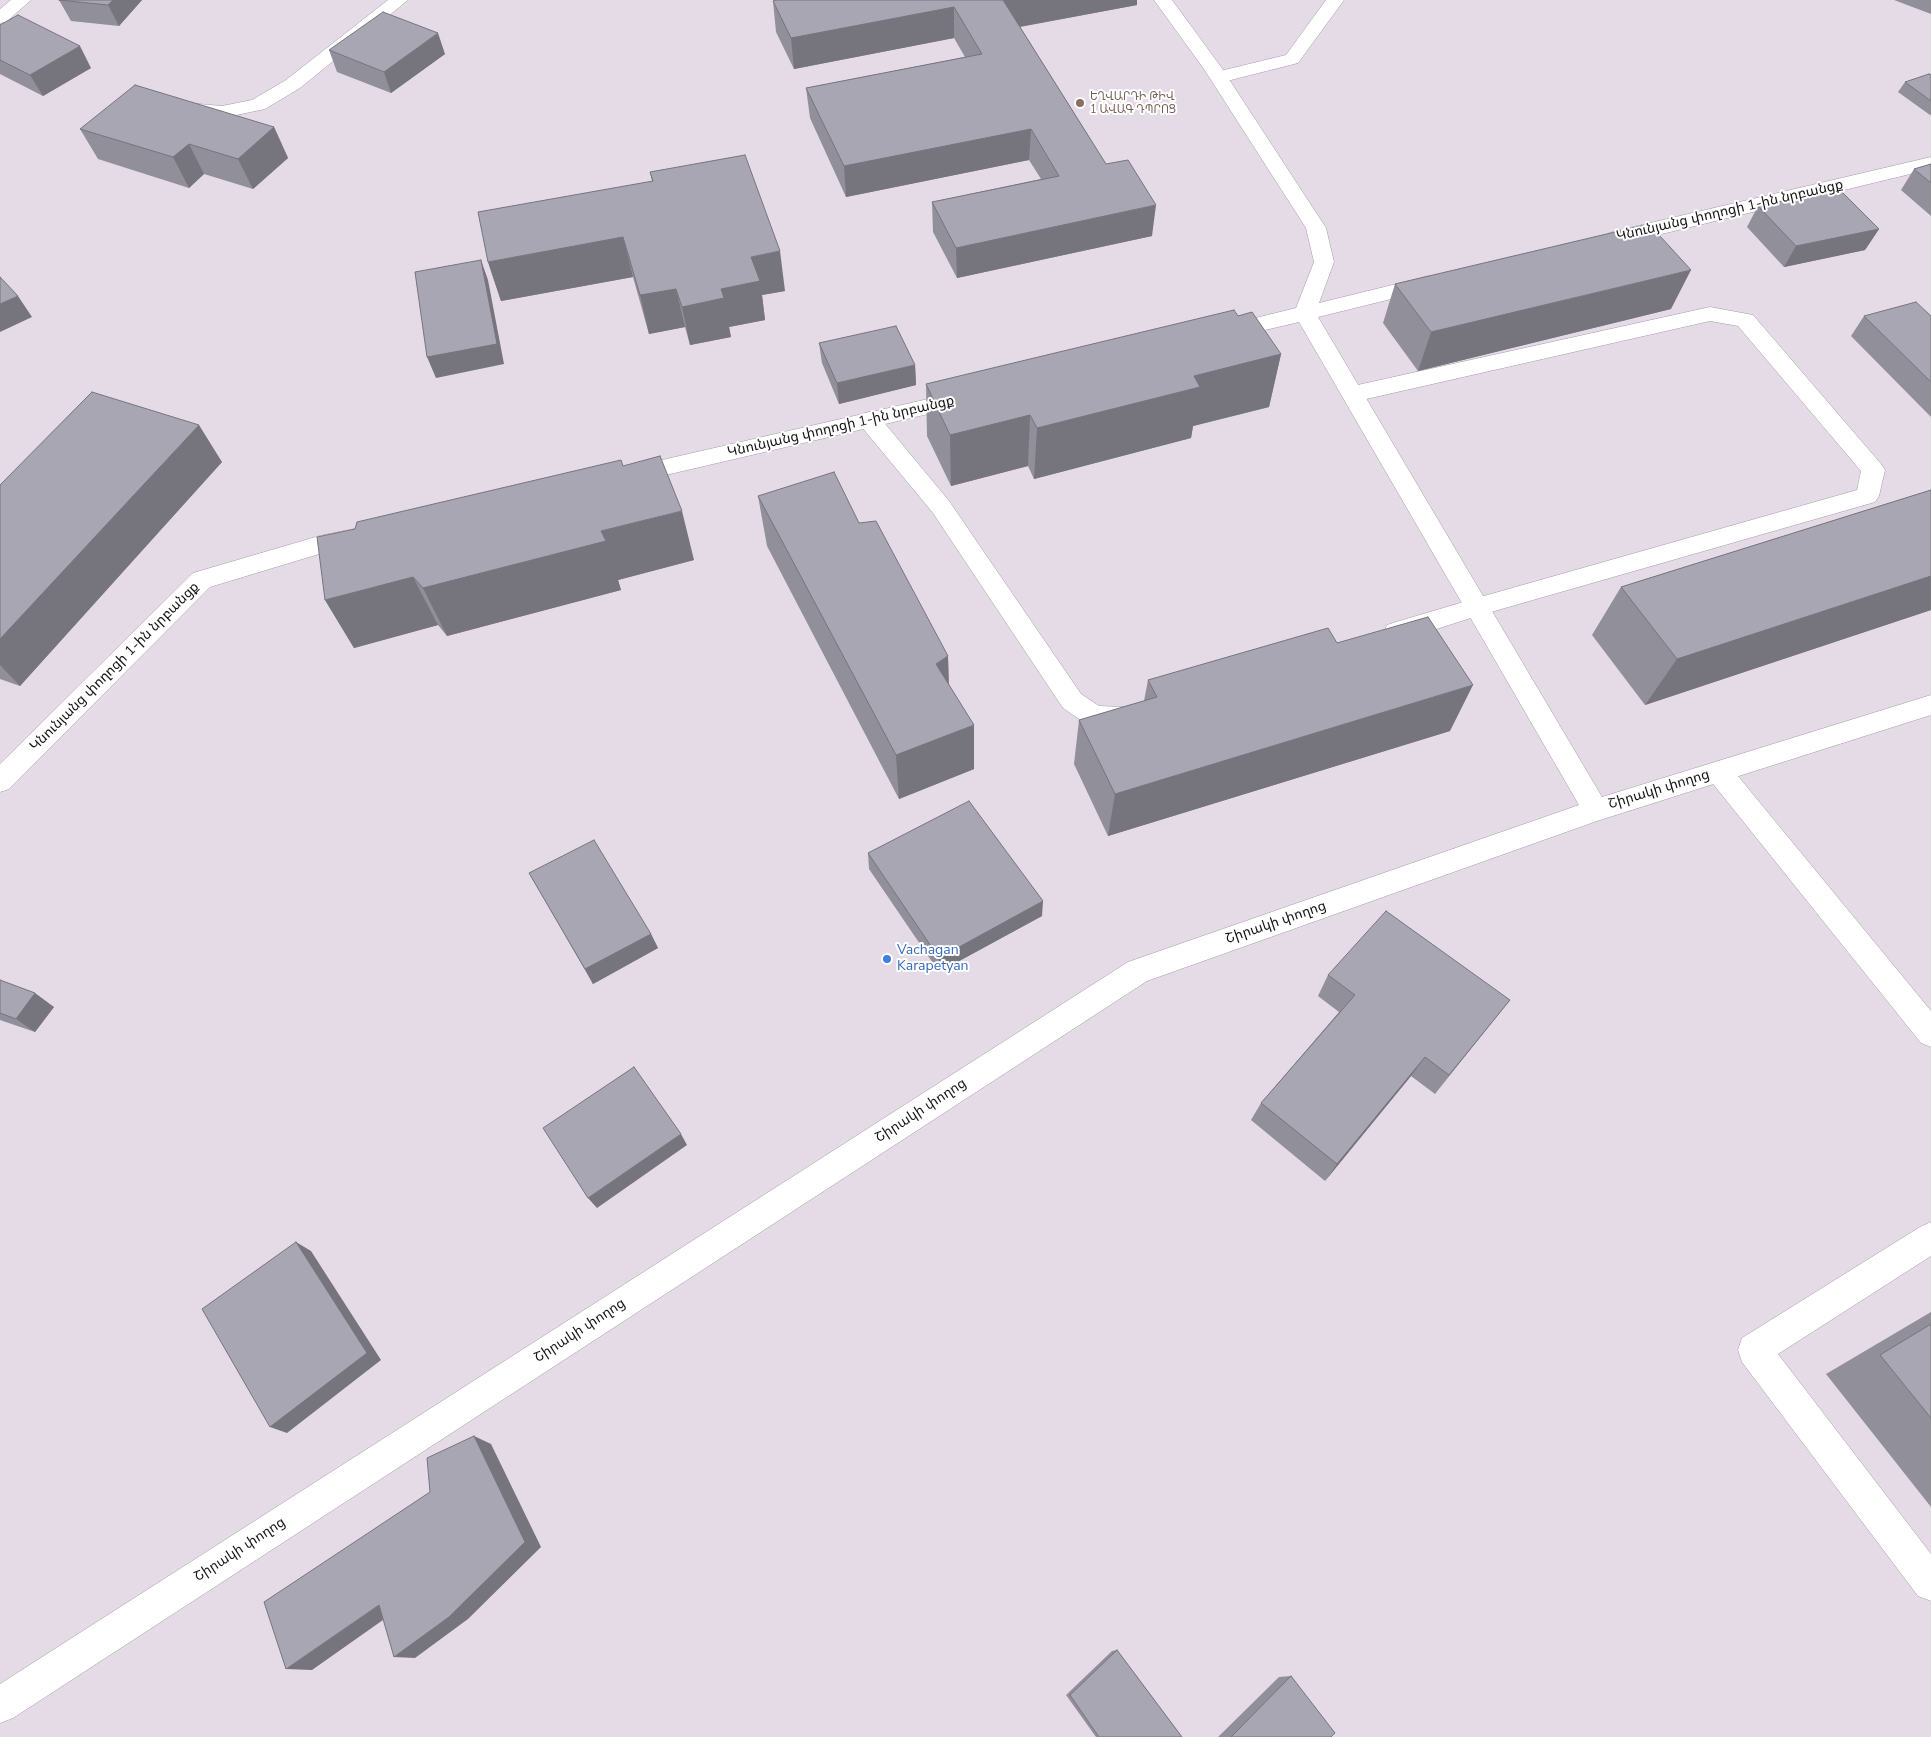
<!DOCTYPE html>
<html>
<head>
<meta charset="utf-8">
<style>
  body { margin:0 }
  canvas { display:block; background:#e4dbe7 }
</style>
</head>
<body>
<canvas width="1931" height="1737"></canvas>
<script>
const g = document.querySelector('canvas').getContext('2d');
g.lineJoin = 'round';
function shape(rows) {
  const path = new Path2D();
  for (const r of rows) {
    path.moveTo(r[0], r[1]);
    for (let i = 2; i < r.length; i += 2) path.lineTo(r[i], r[i + 1]);
  }
  return path;
}
function stroke(path, color, width, dash) {
  g.strokeStyle = color;
  g.lineWidth = width;
  g.lineCap = dash ? 'butt' : 'round';
  g.setLineDash(dash || []);
  g.stroke(path);
}
function fill(path, color) {
  g.fillStyle = color;
  g.fill(path, 'evenodd');
}
function drawText(font, color, halo, rows, align = 'center') {
  g.font = font + ' "Nunito Sans","Noto Sans Armenian",sans-serif';
  g.lineWidth = 4;
  g.setLineDash([]);
  g.textBaseline = 'middle';
  g.strokeStyle = halo;
  g.fillStyle = color;
  for (const [text, x, y, turn = 0] of rows) {
    g.save();
    g.translate(x, y);
    g.rotate((+turn || 0) * Math.PI / 180);
    g.textAlign = isNaN(turn) ? turn : align;
    if (halo) g.strokeText(text, 0, 0);
    g.fillText(text, 0, 0);
    g.restore();
  }
}
const lane = shape([
  [11,0,31,0,6,22,0,23,0,9,11,0],
  [1326,0,1344,0,1298,63,1219,83,1212,81,1210,77,1212,73,1286,55,1326,0],
  [1710,307,1753,315,1881,464,1885,470,1879,496,1875,502,1477,616,1396,642,1387,639,1384,632,1387,625,1396,622,1477,598,1857,490,1861,471,1738,326,1710,321,1353,402,1345,399,1342,394,1345,389,1353,386,1710,307],
  [869,412,877,414,949,501,1081,694,1099,706,1124,707,1130,705,1139,708,1143,715,1139,722,1124,727,1094,726,1085,723,1063,708,933,513,861,426,858,420,861,414,869,412],
  [1719,761,1728,764,1931,1011,1931,1047,1921,1043,1710,780,1706,772,1710,764,1719,761],
  [1931,1222,1931,1256,1778,1354,1931,1554,1931,1601,1918,1596,1742,1362,1738,1350,1742,1338,1920,1227,1931,1222]
]);
const street = shape([
  [388,0,408,0,300,88,265,109,222,118,187,115,180,113,178,109,180,105,187,103,222,106,252,100,286,80,388,0],
  [1154,0,1172,0,1221,67,1326,228,1334,262,1319,303,1429,276,1436,278,1439,283,1436,288,1318,317,1602,797,1931,695,1931,715,1597,821,1147,981,13,1718,0,1723,0,1684,1128,962,1579,805,1299,322,1223,340,1215,338,1212,333,1215,328,1296,308,1314,262,1306,228,1204,69,1154,0],
  [1931,157,1931,169,1616,245,1609,243,1606,238,1609,233,1616,231,1931,157],
  [963,391,971,394,974,399,971,404,627,484,619,482,615,476,619,470,627,468,963,391],
  [354,529,362,532,366,538,362,544,319,554,210,587,9,789,0,792,0,764,193,573,319,536,354,529]
]);
stroke(lane, '#a39ba6', 1);
stroke(street, '#a39ba6', 1);
fill(lane, '#fff');
fill(street, '#fff');
fill(shape([
  [59,0,142,0,119,26,71,21],
  [1894,0,1931,0,1931,14],
  [773,1,1137,5,1020,27,1106,164,1152,236,957,278,933,232,932,202,1041,179,1029,160,846,197,810,118,806,88,965,57,954,38,794,69,776,32],
  [0,25,91,68,43,96,0,74],
  [329,50,445,54,391,93,337,72],
  [1931,75,1931,115,1930,115,1898,92,1905,82],
  [274,127,288,158,253,189,204,174,189,188,98,159,80,129],
  [1931,164,1931,216,1901,190,1914,169],
  [650,172,785,291,762,295,765,320,729,327,731,337,690,345,685,327,649,334,633,277,501,301,488,262,652,181],
  [1758,206,1879,229,1865,250,1784,267,1747,227],
  [1395,284,1671,309,1418,371,1383,323],
  [1238,316,1281,354,1269,407,1193,426,1191,438,1034,479,1028,466,951,486,927,436,926,384],
  [1864,316,1931,316,1931,417,1851,336],
  [819,343,915,365,916,385,839,404,822,363],
  [222,462,20,686,0,679,0,485],
  [623,466,694,560,618,580,621,590,447,636,438,625,354,648,325,600,355,529],
  [1931,490,1931,610,1645,705,1592,635,1621,587],
  [758,496,859,523,948,656,949,684,974,769,899,799,767,546],
  [1337,643,1450,731,1108,836,1074,764,1079,720,1144,701,1148,680],
  [868,853,1042,916,939,972,869,869],
  [529,873,651,934,658,948,593,984],
  [1328,975,1510,1000,1435,1094,1411,1076,1325,1181,1251,1120,1261,1103,1339,1012,1318,996],
  [0,980,54,1007,35,1032,0,1020],
  [1931,1312,1931,1507,1826,1374],
  [1117,1650,1182,1737,1096,1737,1066,1695,1112,1651],
  [1291,1676,1331,1737,1218,1737,1279,1677]
]), '#918f9a');
fill(shape([
  [113,0,142,0,119,26,108,5],
  [1002,0,1137,0,1137,5,1002,30],
  [954,7,954,38,794,69,791,38],
  [438,33,445,54,391,93,384,72],
  [80,46,91,68,43,96,30,75],
  [274,127,288,158,253,189,238,159],
  [1031,129,1029,160,846,197,844,166],
  [189,144,204,174,189,188,173,157],
  [1156,205,1152,236,957,278,956,248],
  [1879,229,1865,250,1784,267,1796,246],
  [623,237,633,277,501,301,488,262],
  [780,251,785,291,762,295,765,320,729,327,731,337,690,345,682,307,721,289,751,257],
  [481,260,488,280,504,364,436,378,427,357],
  [1691,270,1671,309,1418,371,1431,332],
  [676,289,685,327,649,334,640,295],
  [18,296,32,317,0,332,0,304],
  [1281,354,1269,407,1193,426,1191,438,1034,479,1037,428,1194,376],
  [915,365,916,385,839,404,837,383],
  [1030,415,1028,466,951,486,950,435],
  [199,425,222,462,20,686,0,665,0,639],
  [682,511,694,560,618,580,621,590,447,636,423,588,601,531],
  [1931,576,1931,610,1645,705,1677,659],
  [413,577,438,625,354,648,325,600],
  [948,656,949,702,936,664],
  [1473,685,1450,731,1108,836,1115,794],
  [974,725,974,769,899,799,896,755],
  [1043,901,1042,916,939,972,939,958],
  [651,934,658,948,593,984,585,969],
  [35,993,54,1007,35,1032,16,1019],
  [1425,1057,1411,1076,1325,1181,1337,1164],
  [681,1134,687,1145,597,1208,588,1198],
  [296,1242,311,1251,381,1360,287,1433,270,1427],
  [474,1436,491,1444,541,1547,468,1619,415,1658,394,1657],
  [379,1605,400,1608,312,1670,286,1669]
]), '#76747d');
const building = shape([
  [59,0,113,0,108,5,59,0],
  [776,0,1003,0,1106,164,1128,160,1156,205,956,248,932,202,1059,176,1031,129,844,166,806,88,982,54,954,7,791,38,773,1,776,0],
  [383,12,438,33,384,72,329,50,383,12],
  [18,15,80,46,30,75,0,60,0,25,18,15],
  [1929,74,1931,75,1931,101,1905,82,1929,74],
  [135,85,274,127,238,159,189,144,173,157,80,129,135,85],
  [745,155,780,251,751,257,760,281,721,289,724,298,682,307,676,289,640,295,623,237,488,262,478,212,653,181,650,172,745,155],
  [1931,164,1931,183,1914,169,1931,164],
  [1839,189,1879,229,1796,246,1758,206,1839,189],
  [1649,224,1691,270,1431,332,1395,284,1649,224],
  [481,260,497,344,427,357,415,272,481,260],
  [0,277,18,296,0,304,0,277],
  [1916,302,1931,316,1931,382,1864,316,1916,302],
  [1234,310,1238,316,1252,312,1281,354,1194,376,1200,387,1037,428,1030,415,950,435,926,384,1234,310],
  [896,326,915,365,837,383,819,343,896,326],
  [92,392,199,425,0,639,0,485,92,392],
  [660,456,682,511,601,531,606,541,423,588,413,577,325,600,317,537,355,529,357,522,621,460,623,466,660,456],
  [834,472,859,523,876,521,948,656,936,664,974,725,896,755,758,496,834,472],
  [1931,490,1931,576,1677,659,1621,587,1931,490],
  [1428,617,1473,685,1115,794,1079,720,1157,697,1148,680,1328,628,1337,643,1428,617],
  [969,801,1043,901,939,958,868,853,969,801],
  [594,840,651,934,585,969,529,873,594,840],
  [1386,911,1510,1000,1449,1075,1425,1057,1337,1164,1261,1103,1355,995,1328,975,1386,911],
  [0,980,35,993,16,1019,0,1013,0,980],
  [634,1067,681,1134,588,1198,543,1128,634,1067],
  [296,1242,367,1353,270,1427,202,1309,296,1242],
  [1931,1324,1931,1418,1880,1355,1931,1324],
  [474,1436,525,1542,449,1617,394,1657,379,1605,286,1669,264,1602,430,1492,427,1458,474,1436],
  [1117,1650,1182,1737,1099,1737,1070,1695,1117,1650],
  [1291,1676,1335,1733,1331,1737,1231,1737,1291,1676]
]);
fill(building, '#a9a6b3');
stroke(building, '#76747d', 1);
for (const [x, y, r, color] of [
  [1080,103,5,"#8d6e63"],
  [887,959,5,"#3f7fe0"]
]) {
  const dot = new Path2D();
  dot.arc(x, y, r, 0, 2 * Math.PI);
  g.fillStyle = color;
  g.fill(dot);
  stroke(dot, '#fff', 2);
}
drawText('11px', '#785e54', '#fff', [
  ["ԵՂՎԱՐԴԻ ԹԻՎ",1090,97],
  ["1 ԱՎԱԳ ԴՊՐՈՑ",1090,110]
], 'left');
drawText('14px', '#171418', '#fff', [
  ["Կնունյանց փողոցի 1-ին նրբանցք",1730,211,-13],
  ["Կնունյանց փողոցի 1-ին նրբանցք",841,427,-13],
  ["Կնունյանց փողոցի 1-ին նրբանցք",115,667,-45],
  ["Շիրակի փողոց",1659,790,-17],
  ["Շիրակի փողոց",1276,923,-19],
  ["Շիրակի փողոց",921,1111,-33],
  ["Շիրակի փողոց",580,1331,-33],
  ["Շիրակի փողոց",240,1550,-33]
]);
drawText('14px', '#366cbe', '#fff', [
  ["Vachagan",897,951],
  ["Karapetyan",897,967]
], 'left');
</script>
</body>
</html>
